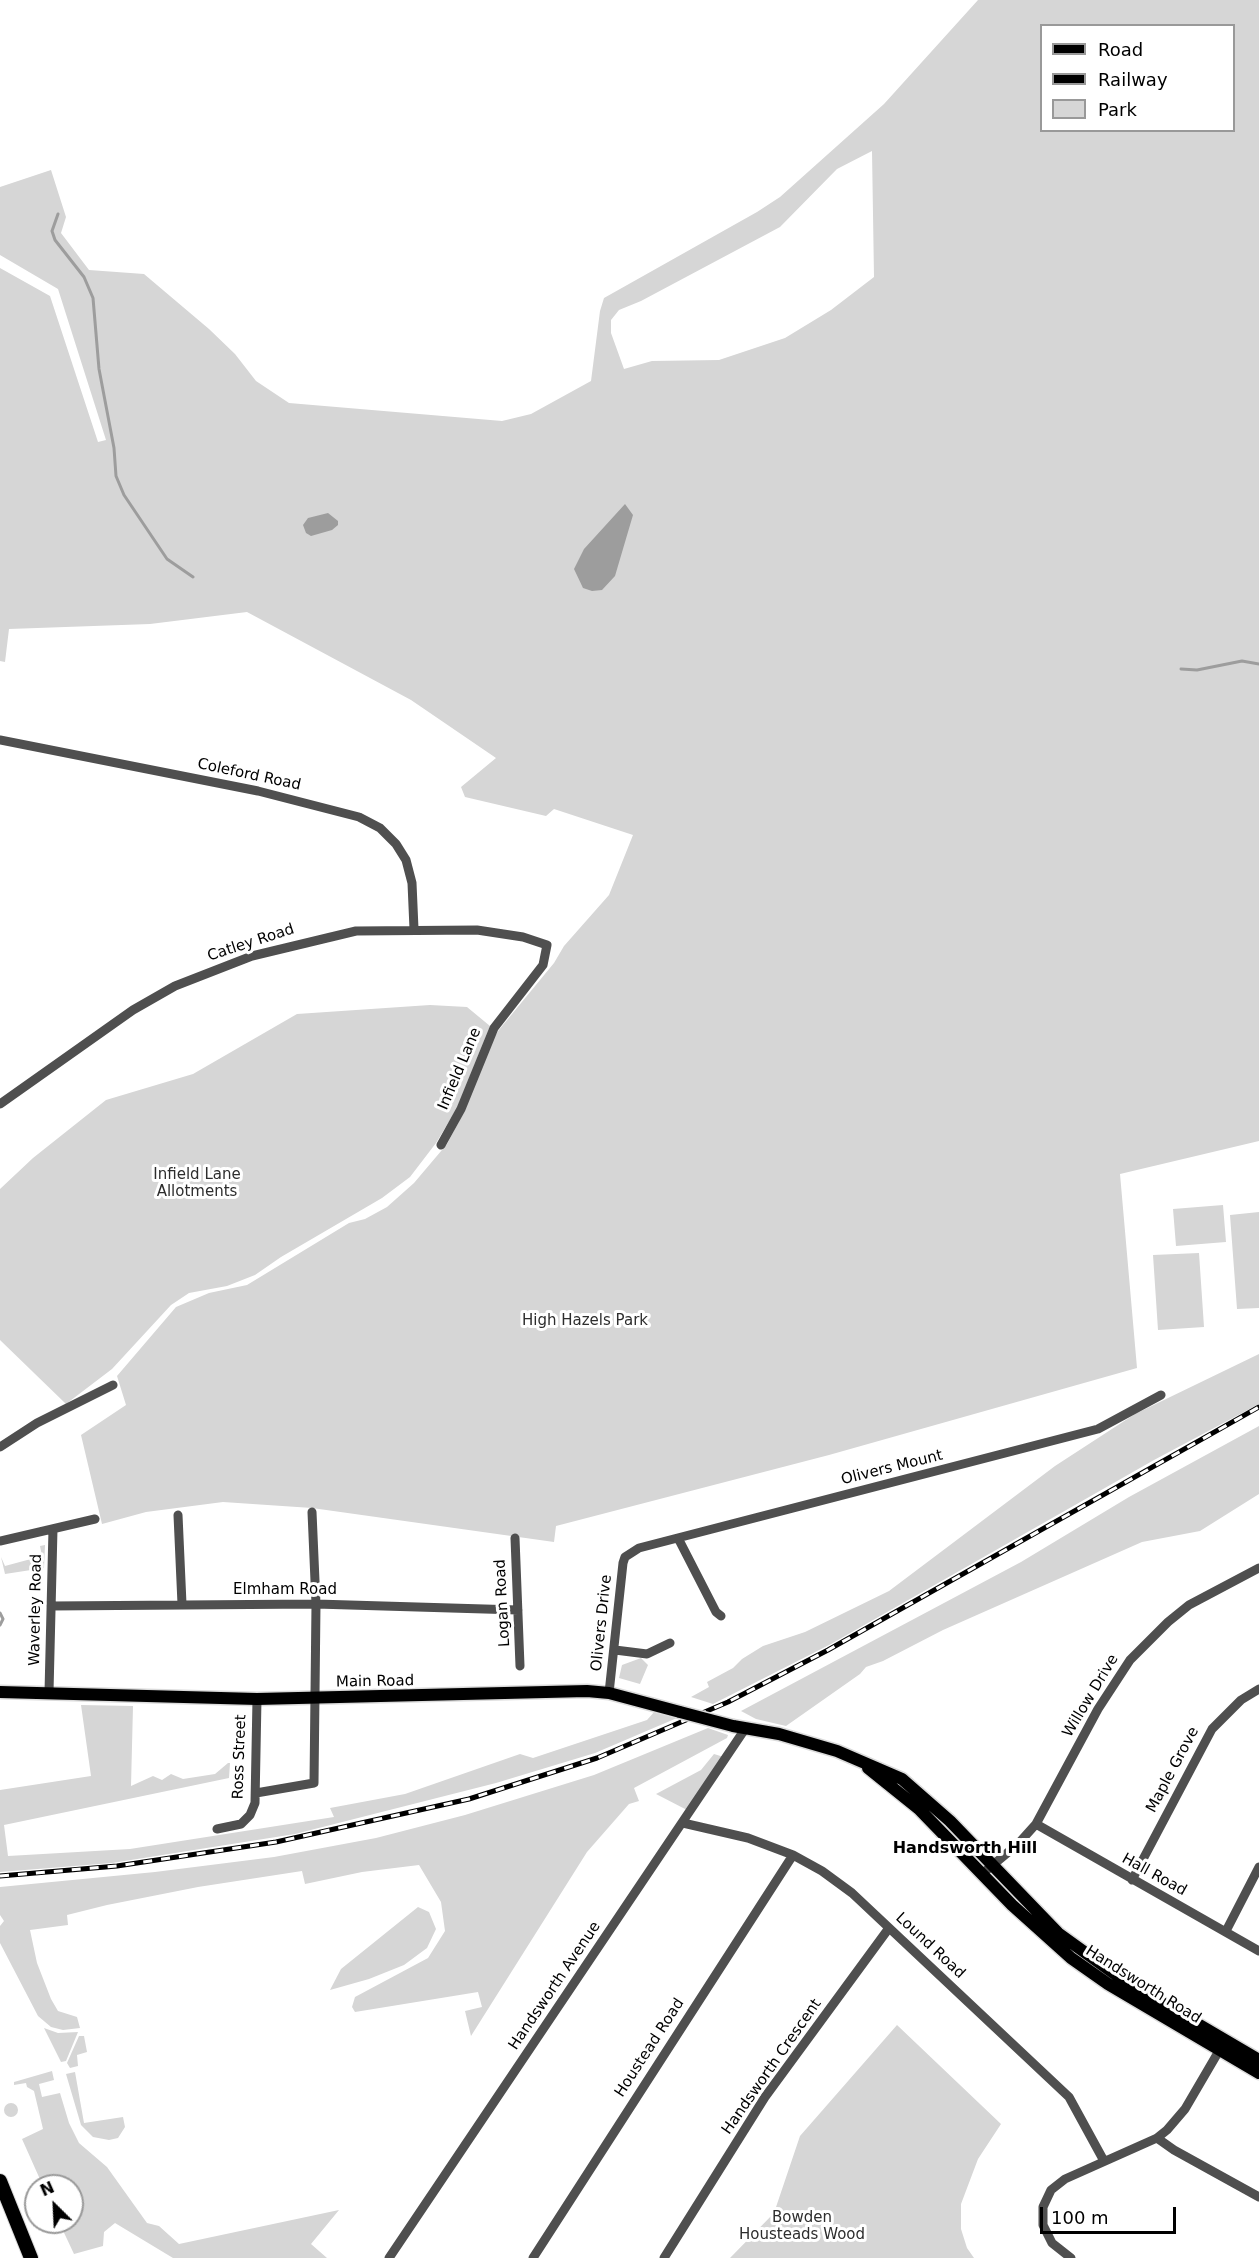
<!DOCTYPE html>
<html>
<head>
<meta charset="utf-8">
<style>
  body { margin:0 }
  #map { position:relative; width:1259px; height:2258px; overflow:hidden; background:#fff; font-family:"DejaVu Sans",sans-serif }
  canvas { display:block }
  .legend { position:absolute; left:1040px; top:24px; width:195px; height:108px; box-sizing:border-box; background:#fff; border:2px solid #999; margin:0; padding:8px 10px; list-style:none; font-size:18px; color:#000 }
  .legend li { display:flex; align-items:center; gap:12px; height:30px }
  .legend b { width:30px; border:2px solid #999 }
  .north { position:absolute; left:24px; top:2174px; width:60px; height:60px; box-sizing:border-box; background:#fff; border:2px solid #999; border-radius:50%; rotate:336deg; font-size:16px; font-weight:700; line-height:24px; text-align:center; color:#000 }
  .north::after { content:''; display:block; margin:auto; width:21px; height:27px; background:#000; clip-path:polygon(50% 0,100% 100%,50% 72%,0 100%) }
  .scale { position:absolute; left:1040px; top:2207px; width:136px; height:27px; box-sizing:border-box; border:3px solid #000; border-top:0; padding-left:8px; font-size:18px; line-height:21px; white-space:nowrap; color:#000; -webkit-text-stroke:4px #fff; paint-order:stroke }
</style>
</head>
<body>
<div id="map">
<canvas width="1259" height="2258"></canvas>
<ul class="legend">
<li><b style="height:8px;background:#000"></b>Road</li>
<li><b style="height:8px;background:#000"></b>Railway</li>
<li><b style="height:16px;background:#d6d6d6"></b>Park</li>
</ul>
<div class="north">N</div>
<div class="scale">100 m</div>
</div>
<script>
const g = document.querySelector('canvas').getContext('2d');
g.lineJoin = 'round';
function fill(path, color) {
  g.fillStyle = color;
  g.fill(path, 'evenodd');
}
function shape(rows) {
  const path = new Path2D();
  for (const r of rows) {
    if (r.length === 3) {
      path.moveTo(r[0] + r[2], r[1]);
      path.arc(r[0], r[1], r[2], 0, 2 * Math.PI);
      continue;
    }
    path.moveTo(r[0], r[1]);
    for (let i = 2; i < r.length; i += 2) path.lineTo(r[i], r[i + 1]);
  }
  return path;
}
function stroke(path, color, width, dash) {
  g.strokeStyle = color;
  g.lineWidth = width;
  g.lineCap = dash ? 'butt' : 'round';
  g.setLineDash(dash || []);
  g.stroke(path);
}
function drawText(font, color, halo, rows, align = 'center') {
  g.font = font + ' "DejaVu Sans",sans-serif';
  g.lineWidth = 6;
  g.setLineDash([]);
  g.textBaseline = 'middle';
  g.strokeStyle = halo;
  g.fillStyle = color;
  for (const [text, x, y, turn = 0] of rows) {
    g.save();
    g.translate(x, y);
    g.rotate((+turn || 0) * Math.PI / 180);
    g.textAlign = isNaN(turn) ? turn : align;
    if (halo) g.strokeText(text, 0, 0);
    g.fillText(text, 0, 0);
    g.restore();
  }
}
fill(shape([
  [978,0,1259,0,1259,1141,1120,1174,1137,1368,829,1455,556,1526,554,1542,312,1508,223,1502,146,1512,102,1524,81,1435,126,1405,117,1376,176,1307,209,1293,247,1285,349,1223,365,1219,387,1207,414,1183,447,1144,463,1114,483,1059,498,1031,554,963,564,946,609,895,633,835,554,809,546,816,465,797,461,787,496,758,411,700,247,612,150,624,9,629,5,662,0,661,0,268,50,296,98,442,106,440,58,289,0,255,0,187,51,170,66,217,61,233,89,270,144,274,209,329,235,354,256,381,289,403,502,421,531,414,591,381,600,311,604,298,757,212,780,197,884,104],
  [1042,26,1234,26,1234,130,1042,130],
  [872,151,874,277,831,310,785,338,719,360,652,361,624,369,611,333,611,320,619,310,641,301,780,227,837,169],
  [430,1005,467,1007,490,1026,457,1108,436,1143,410,1177,382,1198,281,1257,255,1275,227,1286,189,1293,171,1305,112,1369,66,1404,0,1340,0,1189,33,1158,106,1100,193,1074,297,1014],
  [1223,1205,1226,1242,1176,1246,1173,1209],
  [1259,1212,1259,1308,1237,1309,1230,1215],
  [1199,1253,1204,1327,1158,1330,1153,1255],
  [1259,1354,1259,1404,1154,1460,831,1644,713,1704,691,1697,709,1687,707,1682,733,1668,742,1659,763,1646,805,1632,889,1591,1055,1466,1135,1414],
  [1259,1426,1259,1494,1200,1531,1142,1542,943,1630,883,1661,866,1667,860,1674,786,1726,756,1719,741,1711,1021,1562,1129,1497],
  [45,1545,44,1568,5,1574,1,1557,5,1566,42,1556,40,1546],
  [641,1658,648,1665,640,1684,619,1678,622,1665],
  [81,1705,133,1706,131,1786,153,1776,162,1780,171,1774,183,1779,215,1774,228,1763,230,1763,229,1778,4,1825,8,1856,130,1849,334,1817,330,1808,405,1794,520,1754,533,1758,647,1720,655,1711,677,1718,595,1753,496,1783,295,1834,112,1863,0,1872,0,1790,91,1776],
  [708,1728,728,1735,727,1738,634,1788,639,1801,629,1804,587,1852,471,2036,465,2011,482,2007,478,1992,355,2012,352,2007,355,1997,428,1958,445,1931,441,1902,419,1865,362,1872,305,1884,302,1871,198,1887,107,1905,67,1915,68,1925,30,1930,37,1963,51,1999,58,2011,77,2017,80,2028,63,2030,51,2027,38,2016,0,1943,0,1926,4,1921,0,1915,0,1887,155,1872,274,1857,376,1838,465,1815,594,1775],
  [714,1754,727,1758,687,1810,656,1794,701,1770],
  [418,1907,429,1912,436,1929,427,1948,404,1965,369,1979,330,1990,341,1969],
  [897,2025,1001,2124,978,2159,961,2204,961,2229,967,2248,974,2258,730,2258,774,2213,800,2136],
  [44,2028,58,2033,78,2032,66,2061,61,2062],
  [79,2036,84,2036,87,2052,77,2055,78,2066,70,2068,67,2063],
  [52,2071,54,2080,39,2084,42,2097,60,2093,69,2123,79,2143,107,2167,147,2223,159,2226,179,2244,339,2210,311,2244,327,2258,173,2258,115,2223,104,2232,103,2246,74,2254,59,2222,72,2222,72,2186,43,2186,22,2139,43,2129,34,2091,27,2087,26,2083,14,2085,14,2082],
  [75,2072,84,2123,123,2117,125,2127,118,2138,109,2140,93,2137,81,2125,66,2074],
  [11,2110,7]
]), '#d6d6d6');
fill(shape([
  [625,504,633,515,615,576,602,590,592,591,583,588,574,569,584,549],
  [328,513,338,521,338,525,332,530,311,536,306,533,303,525,308,518]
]), '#9d9d9d');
stroke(shape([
  [58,214,52,231,55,240,84,277,93,298,99,369,114,448,116,476,124,495,167,559,193,577],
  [1181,669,1197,670,1242,661,1259,664],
  [0,1613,3,1619,0,1625]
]), '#9d9d9d', 3);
const major = shape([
  [0,1692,257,1699,587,1691,609,1693,680,1712],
  [733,1726,779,1734,837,1751,902,1779,950,1821,1058,1933,1126,1982,1259,2060],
  [868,1768,919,1809,1012,1905,1071,1958,1108,1984,1259,2073]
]);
const highway = shape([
  [0,2181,31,2258]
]);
stroke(major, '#dbdbdb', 15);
stroke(highway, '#dbdbdb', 16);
stroke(shape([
  [0,740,258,791,359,817,380,828,396,844,406,860,412,883,414,929],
  [0,1104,133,1010,175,986,252,956,356,931,477,930,523,937,547,945,543,965,494,1028,461,1109,441,1145],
  [0,1447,37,1423,113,1385],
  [178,1515,182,1604],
  [515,1538,520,1666],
  [678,1538,716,1612,721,1616],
  [0,1541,95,1519],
  [51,1606,316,1604,518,1610],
  [615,1650,647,1654,670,1643],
  [49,1692,53,1529],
  [609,1693,623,1563,625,1557,639,1548,1098,1429,1161,1395],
  [256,1793,314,1783,316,1604,312,1512],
  [683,1823,748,1838,793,1855,822,1871,852,1893,1069,2097,1104,2161],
  [1036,1824,1259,1951],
  [217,1829,241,1824,250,1815,255,1803,257,1699],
  [982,1874,1018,1844,1036,1824,1098,1709,1130,1660,1168,1622,1189,1605,1259,1568],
  [1132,1880,1212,1729,1241,1700,1259,1689],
  [1226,1931,1259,1867],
  [1157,2138,1174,2150,1259,2197],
  [389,2258,745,1729],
  [533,2258,793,1855],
  [664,2258,765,2097,889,1928],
  [1071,2258,1052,2243,1043,2225,1043,2207,1051,2190,1065,2179,1157,2138,1167,2130,1185,2109,1223,2044]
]), '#4f4f4f', 9);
stroke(major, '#000', 12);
stroke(highway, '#000', 14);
const rail = shape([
  [0,1876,117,1866,276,1842,469,1799,597,1758,728,1702,828,1650,1259,1407]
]);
stroke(rail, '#000', 5);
stroke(rail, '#fff', 3, [9]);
const majorBridge = shape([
  [680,1712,733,1726]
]);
stroke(majorBridge, '#dbdbdb', 15, []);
stroke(majorBridge, '#000', 12);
drawText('15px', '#000', '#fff', [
  ["Coleford Road",249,775,12],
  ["Catley Road",251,943,-18],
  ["Infield Lane",460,1069,-67],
  ["Olivers Mount",892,1468,-14],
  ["Elmham Road",285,1590],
  ["Logan Road",503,1603,-93],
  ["Waverley Road",36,1610,-89],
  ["Olivers Drive",602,1623,-84],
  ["Main Road",375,1682,-1],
  ["Willow Drive",1091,1696,-59],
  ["Ross Street",240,1757,-88],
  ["Maple Grove",1173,1770,-62],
  ["Hall Road",1154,1875,29],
  ["Lound Road",930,1946,43],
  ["Handsworth Road",1143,1985,32],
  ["Handsworth Avenue",555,1986,-56],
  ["Houstead Road",650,2048,-57],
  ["Handsworth Crescent",772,2067,-55]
]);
drawText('15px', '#2d2d2d', '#fff', [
  ["Infield Lane",197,1175],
  ["Allotments",197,1192],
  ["High Hazels Park",585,1321],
  ["Bowden",802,2218],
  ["Housteads Wood",802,2235]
]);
drawText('bold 16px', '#000', '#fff', [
  ["Handsworth Hill",965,1849]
]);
</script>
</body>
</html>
